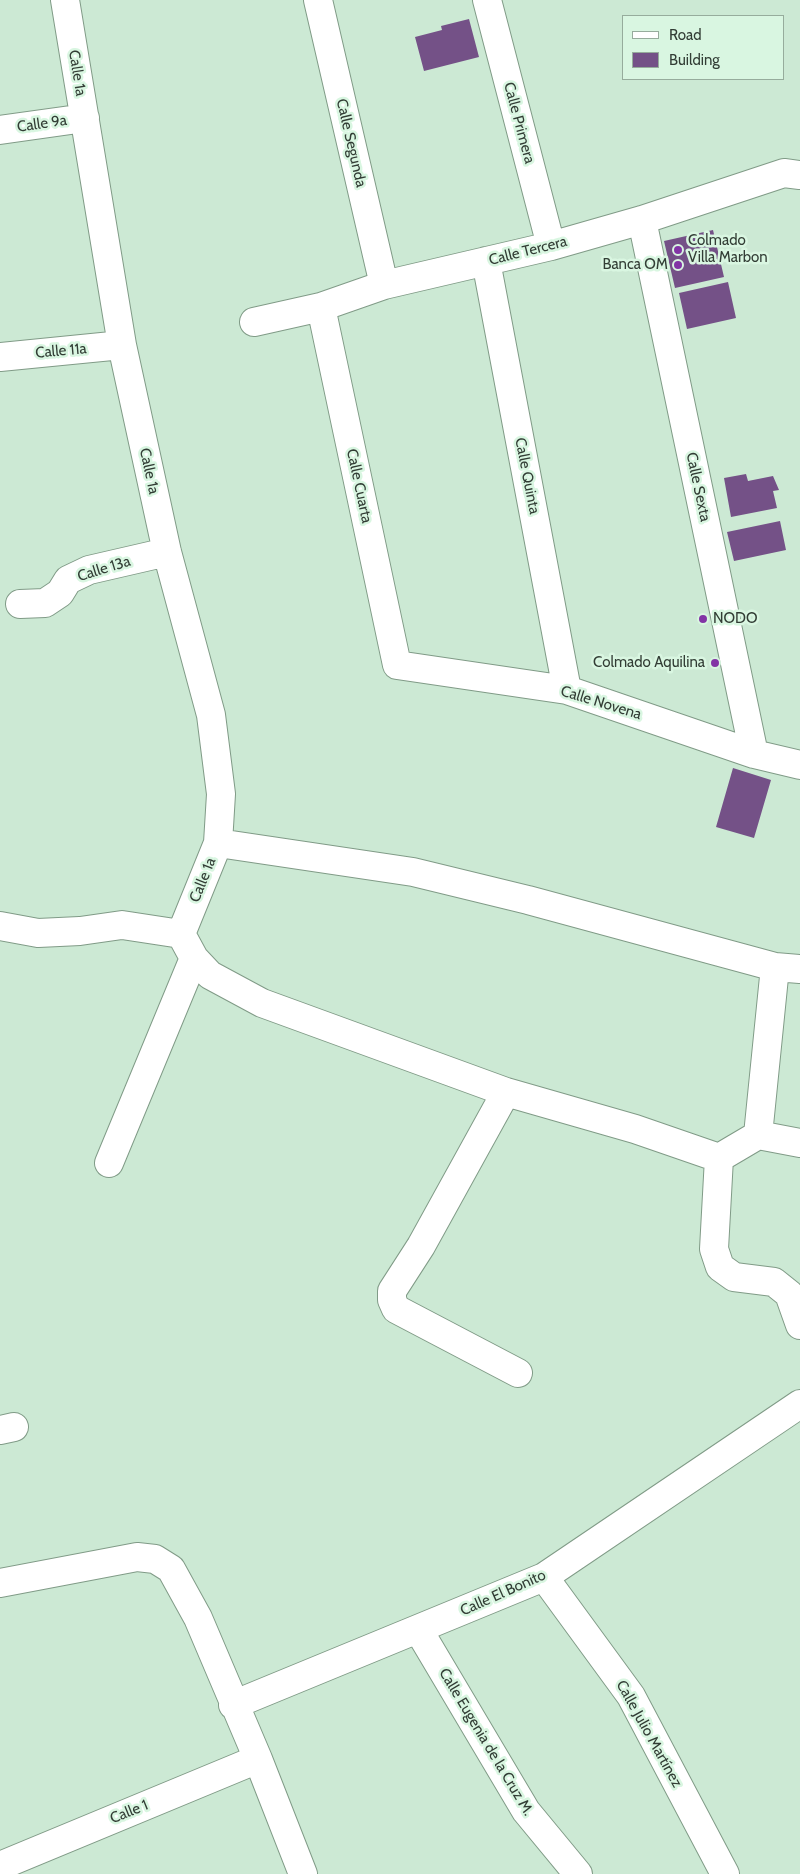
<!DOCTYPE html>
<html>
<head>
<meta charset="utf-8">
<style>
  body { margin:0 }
  #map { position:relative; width:800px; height:1874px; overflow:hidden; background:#cce9d4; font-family:Cabin,sans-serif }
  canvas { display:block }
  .legend { position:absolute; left:622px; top:15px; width:162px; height:65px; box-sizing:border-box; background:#d9f6e1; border:1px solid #96ac9c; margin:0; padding:6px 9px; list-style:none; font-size:15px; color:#323d35 }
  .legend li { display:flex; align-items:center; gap:10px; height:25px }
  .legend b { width:25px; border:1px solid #96ac9c }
</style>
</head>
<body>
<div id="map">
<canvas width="800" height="1874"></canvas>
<ul class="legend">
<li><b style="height:6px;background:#fff"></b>Road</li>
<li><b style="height:14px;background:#745187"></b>Building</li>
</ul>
</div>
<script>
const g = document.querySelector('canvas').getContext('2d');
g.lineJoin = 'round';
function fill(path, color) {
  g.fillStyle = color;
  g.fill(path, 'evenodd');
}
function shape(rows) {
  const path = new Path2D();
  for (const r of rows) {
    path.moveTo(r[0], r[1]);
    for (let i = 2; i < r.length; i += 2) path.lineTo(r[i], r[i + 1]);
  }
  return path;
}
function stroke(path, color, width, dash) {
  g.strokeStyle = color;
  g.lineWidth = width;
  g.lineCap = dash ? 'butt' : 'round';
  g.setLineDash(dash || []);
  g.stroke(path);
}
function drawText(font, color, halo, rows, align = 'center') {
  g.font = font + ' Cabin,sans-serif';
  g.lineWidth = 5;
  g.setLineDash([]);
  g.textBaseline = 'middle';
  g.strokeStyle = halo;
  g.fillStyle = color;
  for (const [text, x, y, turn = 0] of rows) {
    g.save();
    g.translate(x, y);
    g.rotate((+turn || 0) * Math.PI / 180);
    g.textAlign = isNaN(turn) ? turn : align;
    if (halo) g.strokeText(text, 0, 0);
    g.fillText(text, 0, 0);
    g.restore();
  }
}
fill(shape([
  [469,19,479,57,424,71,415,37,442,30,441,26],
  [713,230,724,277,675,288,664,241],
  [728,282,736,318,687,329,679,293],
  [746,474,748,481,773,476,779,490,773,491,777,508,731,517,724,478],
  [780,521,786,550,734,561,727,532],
  [733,768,771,780,754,838,716,827]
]), '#745187');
const minor = shape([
  [65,0,122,345,167,552,211,715,221,794,218,843,181,934],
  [318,0,384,285],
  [487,0,551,246],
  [0,130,85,118],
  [642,220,754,754],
  [486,261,567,690],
  [321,307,397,665,567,690,754,754,800,765],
  [254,322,321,307,384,285,551,246,642,220,784,173,800,175],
  [0,357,122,345],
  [20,604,45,603,60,593,68,580,89,570,167,552],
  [218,843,413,872,528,900,775,967,800,969],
  [0,926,38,933,80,931,122,925,181,934,194,958,210,975,262,1003,506,1092,635,1129,719,1158,758,1135,800,1143],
  [506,1092,421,1246,392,1291,392,1300,396,1309,518,1373],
  [758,1135,775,967],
  [719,1158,714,1249,720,1267,734,1277,774,1282,789,1294,800,1325],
  [109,1163,194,958],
  [0,1430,14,1427],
  [544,1577,631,1696,725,1874],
  [0,1583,137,1557,155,1559,171,1569,198,1618,258,1759,303,1874],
  [418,1629,526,1811,578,1874],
  [233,1705,544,1577,800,1404],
  [0,1866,258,1759]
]);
stroke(minor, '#809b87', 30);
stroke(minor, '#fff', 28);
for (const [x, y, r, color] of [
  [678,250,5,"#8234a5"],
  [678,265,5,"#8234a5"],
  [703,619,5,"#8234a5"],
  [715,663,5,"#8234a5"]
]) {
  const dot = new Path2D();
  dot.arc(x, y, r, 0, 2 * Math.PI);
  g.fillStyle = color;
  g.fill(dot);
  stroke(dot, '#d9f6e1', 2);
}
drawText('15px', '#323d35', '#d9f6e1', [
  ["Calle 1a",77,73,81],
  ["Calle Primera",519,123,75],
  ["Calle 9a",42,124,-8],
  ["Calle Segunda",351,143,77],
  ["Calle Tercera",528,251,-14],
  ["Calle 11a",61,351,-5],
  ["Calle 1a",149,471,78],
  ["Calle Quinta",527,476,79],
  ["Calle Cuarta",359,486,78],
  ["Calle Sexta",698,487,78],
  ["Calle 13a",104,569,-17],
  ["Calle Novena",601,703,17],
  ["Calle 1a",203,880,-68],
  ["Calle El Bonito",503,1593,-24],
  ["Calle Julio Martínez",649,1734,61],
  ["Calle Eugenia de la Cruz M.",486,1742,59],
  ["Calle 1",129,1812,-22]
]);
drawText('15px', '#323d35', '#d9f6e1', [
  ["Colmado",688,241],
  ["Villa Marbon",688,258],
  ["Banca OM",668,265,"right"],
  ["NODO",713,619],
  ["Colmado Aquilina",705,663,"right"]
], 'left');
</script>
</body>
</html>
